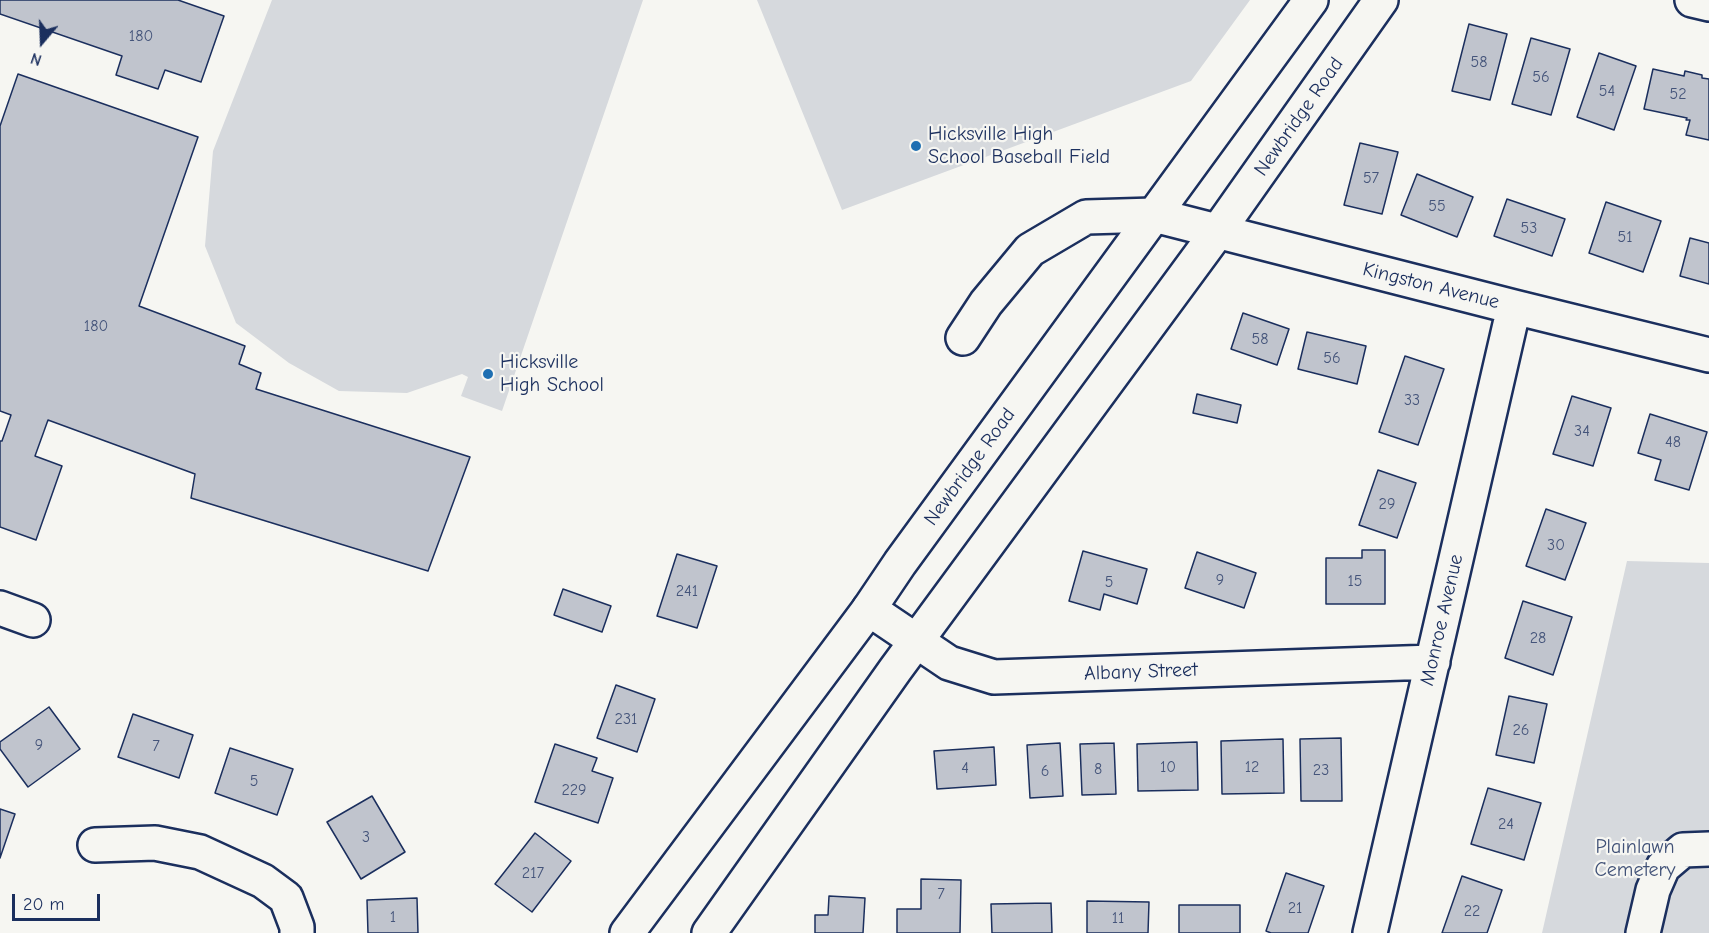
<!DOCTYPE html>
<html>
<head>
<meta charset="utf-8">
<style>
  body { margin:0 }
  #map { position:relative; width:1709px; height:933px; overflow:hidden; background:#f6f6f2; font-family:"Comic Neue",sans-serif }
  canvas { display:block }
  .north { position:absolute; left:12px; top:12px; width:60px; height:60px; -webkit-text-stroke:4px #f6f6f2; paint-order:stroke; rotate:199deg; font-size:16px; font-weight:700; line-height:24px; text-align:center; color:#1b2f5e }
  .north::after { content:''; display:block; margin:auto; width:21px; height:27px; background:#1b2f5e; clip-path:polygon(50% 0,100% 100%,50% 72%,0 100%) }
  .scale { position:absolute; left:12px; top:894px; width:88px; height:27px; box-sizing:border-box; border:3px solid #1b2f5e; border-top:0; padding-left:8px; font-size:18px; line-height:21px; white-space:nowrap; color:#1b2f5e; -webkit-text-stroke:4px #f6f6f2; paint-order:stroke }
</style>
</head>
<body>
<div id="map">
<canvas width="1709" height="933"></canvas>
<div class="north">N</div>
<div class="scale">20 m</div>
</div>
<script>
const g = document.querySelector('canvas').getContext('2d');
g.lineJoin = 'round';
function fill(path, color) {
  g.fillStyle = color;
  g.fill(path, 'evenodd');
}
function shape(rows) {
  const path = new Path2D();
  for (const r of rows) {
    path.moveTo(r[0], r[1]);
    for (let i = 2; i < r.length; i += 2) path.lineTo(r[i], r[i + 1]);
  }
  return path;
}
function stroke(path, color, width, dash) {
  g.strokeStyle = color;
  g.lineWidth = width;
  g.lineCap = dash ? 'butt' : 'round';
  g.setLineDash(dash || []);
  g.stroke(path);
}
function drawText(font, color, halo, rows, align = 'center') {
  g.font = font + ' "Comic Neue",sans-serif';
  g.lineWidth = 4.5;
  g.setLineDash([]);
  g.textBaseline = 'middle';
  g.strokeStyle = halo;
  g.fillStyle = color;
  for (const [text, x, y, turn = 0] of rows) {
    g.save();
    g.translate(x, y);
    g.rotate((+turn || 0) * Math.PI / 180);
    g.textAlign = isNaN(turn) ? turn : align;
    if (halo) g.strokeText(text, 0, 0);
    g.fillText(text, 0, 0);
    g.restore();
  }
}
fill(shape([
  [272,0,643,0,502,411,461,396,468,377,462,374,407,393,339,391,289,363,236,323,205,246,213,151],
  [757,0,1250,0,1191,81,842,210],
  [1627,561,1709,563,1709,933,1542,933]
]), '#d6d9dd');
const building = shape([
  [0,0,178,0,224,16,201,82,165,70,158,89,116,75,122,56,0,14,0,0],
  [1469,24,1507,34,1490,100,1452,91,1469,24],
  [1531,38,1570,49,1551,115,1512,104,1531,38],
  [1599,53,1636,66,1614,130,1577,117,1599,53],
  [1653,69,1684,76,1685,71,1702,75,1702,78,1709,79,1709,140,1686,135,1690,120,1686,120,1687,118,1644,109,1653,69],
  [18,74,198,137,139,306,245,346,239,364,261,373,256,389,470,457,428,571,191,498,195,474,48,420,35,456,62,466,36,540,0,527,0,441,2,441,11,415,0,411,0,126,18,74],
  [1360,143,1398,152,1382,214,1344,205,1360,143],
  [1417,174,1473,197,1457,237,1401,215,1417,174],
  [1507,199,1565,219,1552,256,1494,236,1507,199],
  [1606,202,1661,221,1643,272,1589,253,1606,202],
  [1690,238,1709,243,1709,284,1680,276,1690,238],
  [1243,313,1289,329,1277,365,1231,349,1243,313],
  [1307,332,1366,346,1357,384,1298,369,1307,332],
  [1405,356,1444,369,1418,445,1379,432,1405,356],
  [1197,394,1241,405,1237,423,1193,413,1197,394],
  [1572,396,1611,408,1593,466,1553,454,1572,396],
  [1650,414,1707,432,1689,490,1655,480,1661,460,1638,453,1650,414],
  [1378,470,1416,483,1397,538,1359,525,1378,470],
  [1546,509,1586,523,1565,580,1526,566,1546,509],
  [1362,550,1385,550,1385,604,1326,604,1326,558,1362,558,1362,550],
  [1083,551,1147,569,1137,604,1104,594,1100,610,1069,601,1083,551],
  [1197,552,1256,573,1244,608,1185,588,1197,552],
  [677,554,717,566,697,628,657,616,677,554],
  [563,589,611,606,602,632,554,615,563,589],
  [1523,601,1572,617,1553,675,1505,658,1523,601],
  [616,685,655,699,637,752,597,738,616,685],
  [1509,696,1547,704,1534,763,1496,755,1509,696],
  [49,707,80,749,28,787,0,749,0,742,49,707],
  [133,714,193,735,179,778,118,757,133,714],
  [1341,738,1342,801,1301,801,1300,739,1341,738],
  [1283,739,1284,793,1222,794,1221,741,1283,739],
  [1197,742,1198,790,1138,791,1137,744,1197,742],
  [1060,743,1063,796,1030,798,1027,745,1060,743],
  [1114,743,1116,794,1082,795,1080,744,1114,743],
  [555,744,597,758,592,771,613,778,598,823,535,802,555,744],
  [994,747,996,785,937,789,934,751,994,747],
  [230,748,293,769,277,815,215,793,230,748],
  [1488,788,1541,803,1524,860,1471,844,1488,788],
  [372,796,405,852,361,879,327,822,372,796],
  [0,809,15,814,0,858,0,809],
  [535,833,571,861,532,912,495,884,535,833],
  [1286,873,1324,886,1308,933,1271,933,1266,931,1286,873],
  [1462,876,1502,890,1487,933,1442,933,1462,876],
  [921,879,961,880,960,933,897,933,897,909,921,909,921,879],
  [829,896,865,898,863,933,815,933,815,915,828,915,829,896],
  [417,898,418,933,368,933,367,900,417,898],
  [1087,901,1149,902,1148,933,1087,933,1087,901],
  [1051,903,1052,933,992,933,991,904,1051,903],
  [1179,905,1240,905,1240,933,1179,933,1179,905]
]);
fill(building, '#c0c4cd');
stroke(building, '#1b2f5e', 1.5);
const minor = shape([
  [1692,0,1709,4],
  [963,338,986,303,1030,250,1086,217,1154,215,1514,307,1709,355],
  [0,608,33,620],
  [869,609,949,663,994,677,1433,662],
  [95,845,155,843,200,852,263,881,286,898,297,927,297,933],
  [1370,933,1514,307],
  [1643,933,1653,890,1663,867,1683,850,1709,849]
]);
const major = shape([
  [627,933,869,609,900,563,1311,0],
  [709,933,895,670,1218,231,1381,0]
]);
stroke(minor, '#1b2f5e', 38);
stroke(major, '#1b2f5e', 38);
stroke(minor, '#f6f6f2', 33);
stroke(major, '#f6f6f2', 33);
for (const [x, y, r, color] of [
  [916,146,6,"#1f6fb2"],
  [488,374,6,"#1f6fb2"]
]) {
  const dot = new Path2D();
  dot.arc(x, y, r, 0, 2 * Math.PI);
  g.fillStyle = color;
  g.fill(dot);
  stroke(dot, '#f6f6f2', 2);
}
drawText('16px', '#44547a', null, [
  ["180",141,36],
  ["58",1479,62],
  ["56",1541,77],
  ["54",1607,91],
  ["52",1678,94],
  ["57",1371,178],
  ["55",1437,206],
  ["53",1529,228],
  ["51",1625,237],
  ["180",96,326],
  ["58",1260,339],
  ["56",1332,358],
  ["33",1412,400],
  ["34",1582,431],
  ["48",1673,442],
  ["29",1387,504],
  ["30",1556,545],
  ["9",1220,580],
  ["15",1355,581],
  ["5",1109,582],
  ["241",687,591],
  ["28",1538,638],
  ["231",626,719],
  ["26",1521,730],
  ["9",39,745],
  ["7",156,746],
  ["10",1168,767],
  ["12",1252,767],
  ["4",965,768],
  ["8",1098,769],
  ["23",1321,770],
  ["6",1045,771],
  ["5",254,781],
  ["229",574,790],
  ["24",1506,824],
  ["3",366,837],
  ["217",533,873],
  ["7",941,894],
  ["21",1295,908],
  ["22",1472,911],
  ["1",393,917],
  ["11",1118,918]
]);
drawText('20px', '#1b2f5e', '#f6f6f2', [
  ["Newbridge Road",1299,117,-55],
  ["Kingston Avenue",1431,286,14],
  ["Newbridge Road",970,467,-54],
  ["Monroe Avenue",1442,620,-77],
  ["Albany Street",1141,672,-2]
]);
drawText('20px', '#1b2f5e', '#f6f6f2', [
  ["Hicksville High",928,134],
  ["School Baseball Field",928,157],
  ["Hicksville",500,362],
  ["High School",500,385]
], 'left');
drawText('20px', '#405177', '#f6f6f2', [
  ["Plainlawn",1635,847],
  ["Cemetery",1635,870]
]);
</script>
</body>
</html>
